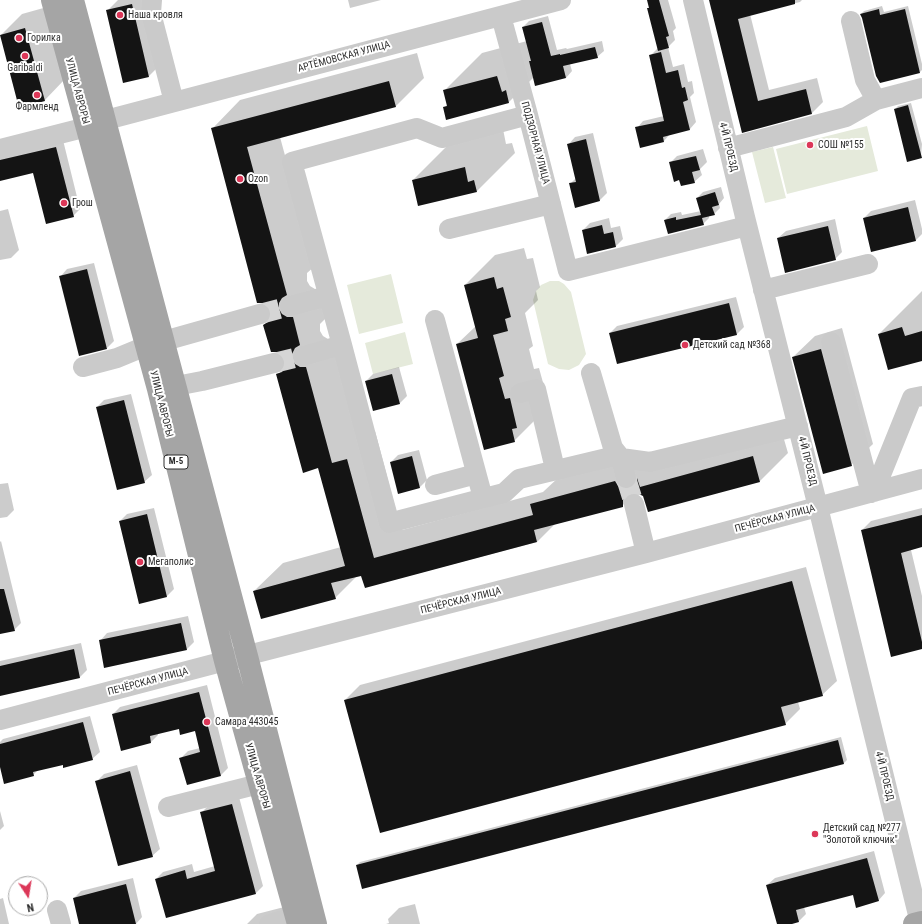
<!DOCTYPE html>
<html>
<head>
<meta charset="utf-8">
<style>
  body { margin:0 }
  #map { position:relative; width:922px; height:924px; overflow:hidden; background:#fff; font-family:"Roboto Condensed",sans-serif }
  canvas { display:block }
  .north { position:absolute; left:8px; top:876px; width:40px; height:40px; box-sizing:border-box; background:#fff; border:1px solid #ababab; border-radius:50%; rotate:168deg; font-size:11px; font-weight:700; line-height:16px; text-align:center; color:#2d2d2d }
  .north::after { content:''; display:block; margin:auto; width:14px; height:18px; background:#dc3758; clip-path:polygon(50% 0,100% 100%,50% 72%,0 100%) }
</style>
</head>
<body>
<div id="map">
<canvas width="922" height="924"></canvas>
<div class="north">N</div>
</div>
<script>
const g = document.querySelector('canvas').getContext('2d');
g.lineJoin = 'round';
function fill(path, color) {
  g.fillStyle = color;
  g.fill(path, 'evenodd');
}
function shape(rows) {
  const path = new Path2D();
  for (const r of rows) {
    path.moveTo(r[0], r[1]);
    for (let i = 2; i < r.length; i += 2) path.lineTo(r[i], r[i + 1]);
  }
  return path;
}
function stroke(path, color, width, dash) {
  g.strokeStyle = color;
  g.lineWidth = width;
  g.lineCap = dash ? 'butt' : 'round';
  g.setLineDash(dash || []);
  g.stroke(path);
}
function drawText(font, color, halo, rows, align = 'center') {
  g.font = font + ' "Roboto Condensed",sans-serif';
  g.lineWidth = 4;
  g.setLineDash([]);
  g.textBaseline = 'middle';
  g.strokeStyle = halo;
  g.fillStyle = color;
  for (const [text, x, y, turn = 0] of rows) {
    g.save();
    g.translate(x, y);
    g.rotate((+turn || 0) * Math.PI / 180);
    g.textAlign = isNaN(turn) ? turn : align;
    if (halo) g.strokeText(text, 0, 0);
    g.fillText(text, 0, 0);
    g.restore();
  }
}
fill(shape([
  [867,126,878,171,787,194,776,149],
  [773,147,786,198,765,203,752,152],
  [391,274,403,323,359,334,347,285],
  [550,281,559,281,564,284,571,292,586,354,579,365,569,370,559,369,548,364,533,300,536,291,541,285],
  [405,332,413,364,373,374,365,343]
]), '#e5eadb');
fill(shape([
  [118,0,157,0,170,55,149,76,124,82,107,11],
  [348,0,381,0,350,8],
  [650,0,668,0,676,28,673,31,675,40,668,47,673,67,684,64,688,82,692,81,694,93,690,97,696,122,690,129,670,134,664,141,637,128,643,121,664,116,650,56,658,48,648,8,650,7],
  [710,0,802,0,800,2,750,14,769,90,817,78,823,102,812,113,742,131],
  [882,6,884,12,908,6,922,64,922,70,920,72,863,18,861,14,864,11],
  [47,7,65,79,44,101,1,35,22,14],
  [548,16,557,50,566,48,567,49,602,41,604,51,597,57,570,64,572,71,566,78,534,77,509,102,444,108,448,104,444,91,482,53,527,41,523,27,529,21],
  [417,53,424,78,396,106,280,137,315,266,307,273,307,281,310,286,315,289,328,316,320,324,320,331,323,336,328,339,334,339,361,435,375,431,402,530,543,492,560,476,781,429,788,453,760,481,643,496,636,492,622,506,555,524,537,542,366,587,362,574,358,575,335,598,254,591,283,563,341,547,319,467,278,375,286,366,286,360,264,325,272,318,272,311,212,129,240,100],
  [911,103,922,144,921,157,895,109,898,106],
  [503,129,506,144,512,143,515,153,477,191,413,180,451,142],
  [593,133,607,193,599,201,570,184,576,178,568,145,575,137],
  [63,140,80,209,73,216,34,171,0,180,0,152],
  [703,149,707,162,700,169,702,175,694,182,670,163,677,156],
  [721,187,724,198,719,204,720,208,714,214,709,216,709,218,703,224,665,220,671,214,681,212,682,215,701,211,697,198,703,192],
  [915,200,922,229,922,234,916,240,872,251,864,218,871,211],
  [8,209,19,250,11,258,0,260,0,211],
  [609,218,611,228,620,226,623,239,616,246,583,230,590,223],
  [835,219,842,252,835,259,778,238,786,231],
  [524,248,527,259,533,258,540,287,536,291,538,300,525,313,533,346,529,349,534,369,539,368,547,397,544,411,514,441,457,344,476,326,465,285,495,255],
  [94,263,114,341,107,348,60,277,67,269],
  [922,291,922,360,879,334],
  [736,297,744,327,737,334,610,333,617,326],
  [842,328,873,444,851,465,793,357,815,336],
  [399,367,407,396,400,403,366,381,373,374],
  [131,394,152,475,144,482,97,407,104,400],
  [419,450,427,480,420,487,391,462,398,455],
  [8,483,14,510,7,517,0,518,0,484],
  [154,508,174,589,167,596,140,603,120,521,127,514],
  [922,508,922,546,911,550,922,596,922,648,862,530,871,521],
  [1,541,21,623,14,630,0,633,0,542],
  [806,567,837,681,822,695,798,702,800,709,785,724,345,700,360,685],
  [188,616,194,642,187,649,100,641,107,633],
  [81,643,87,670,80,677,0,695,0,661],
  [207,685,228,768,221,775,187,784,181,758,188,751,200,748,196,730,179,727,158,733,158,735,151,742,122,750,113,714,120,707],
  [90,716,100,752,92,759,63,763,38,770,33,775,0,763,0,742,3,739],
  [841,737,847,760,844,763,357,865,360,862],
  [137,765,160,849,152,856,97,781,104,774],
  [239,797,263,886,256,893,156,879,163,872,192,864,194,872,215,866,201,813,208,806],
  [0,811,4,826,0,830],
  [874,851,885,893,878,901,854,894,804,907,806,914,799,921,788,924,778,924,767,885,775,878],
  [133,878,142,917,136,924,80,924,74,898,81,891],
  [3,898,9,924,0,924,0,899],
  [415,904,420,924,386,924,389,923,388,919,399,908],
  [288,906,292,924,247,924,257,914]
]), '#0003');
fill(shape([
  [647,0,659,0,669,36,666,37,669,48,658,51,647,8,649,8],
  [709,0,795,0,795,4,738,19,758,101,806,89,812,114,742,133],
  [132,4,149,77,123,83,106,10],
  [879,9,880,15,905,9,920,73,880,83,876,76,862,18,860,14],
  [542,22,551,56,560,54,560,55,595,47,598,58,563,66,566,78,535,86,529,61,531,61,522,27],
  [25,28,45,101,19,108,0,35],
  [661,52,666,73,678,70,682,88,685,87,688,100,683,102,690,130,663,137,664,142,640,148,635,127,664,121,649,55],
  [497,76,502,92,506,90,509,103,446,120,443,107,447,106,443,90],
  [389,81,396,107,247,147,287,295,282,298,279,303,279,309,282,314,287,317,293,317,300,345,295,348,292,354,292,359,295,364,300,367,306,367,332,463,347,459,374,558,533,515,530,504,615,481,618,486,622,489,628,489,634,486,637,482,637,478,640,487,753,456,760,482,648,512,643,496,637,493,631,493,626,495,623,500,623,507,534,530,537,542,365,588,361,576,331,583,336,599,261,619,253,591,345,566,318,468,303,473,276,374,282,372,285,367,285,360,282,355,278,352,271,352,263,325,268,322,271,317,271,311,268,306,263,303,257,303,211,128],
  [908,105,922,158,907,162,894,109],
  [586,139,600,201,575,208,569,183,576,182,567,144],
  [56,147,74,217,46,224,33,173,0,181,0,160],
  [696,156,700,170,692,172,695,183,681,186,679,180,674,182,669,162],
  [465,167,468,182,474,180,477,192,418,206,412,180],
  [715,192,719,205,712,207,715,215,702,218,704,225,668,234,664,220,676,217,676,220,701,215,696,198],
  [908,207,916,241,871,252,863,218],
  [602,225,604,234,613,232,616,247,587,254,582,230],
  [828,226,836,260,785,273,777,238],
  [87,269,107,349,79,356,59,276],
  [494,277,497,289,503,287,511,317,505,319,508,331,493,335,504,376,499,378,505,399,510,398,517,428,512,429,515,442,484,450,456,344,478,338,464,285],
  [729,303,737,335,617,364,609,333],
  [902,327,905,336,922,331,922,361,888,370,878,334],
  [821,349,852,466,823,474,792,357],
  [392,374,400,404,373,411,365,381],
  [124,400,145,483,117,490,96,407],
  [412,456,420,488,398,494,390,462],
  [147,514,167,597,139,604,119,521],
  [922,515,922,547,901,553,922,642,922,649,891,657,861,530],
  [792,581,823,696,781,707,786,725,380,833,344,700],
  [0,589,4,589,15,631,0,634],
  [181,623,187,650,104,668,99,640],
  [74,649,80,678,0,696,0,666],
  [199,692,221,776,187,785,179,758,200,752,195,731,180,735,179,729,150,736,151,743,121,751,112,714],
  [83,722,93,760,63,768,63,765,33,772,34,776,4,784,0,767,0,744],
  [838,740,844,764,362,889,356,865],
  [130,771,153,857,118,866,95,781],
  [232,804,256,894,166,918,155,879,185,870,187,879,215,871,200,812],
  [867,858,879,901,856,908,853,895,796,910,799,922,792,924,777,924,766,885],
  [126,884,136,924,79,924,73,898]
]), '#141414');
stroke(shape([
  [260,314,290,306],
  [274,363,303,356],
  [626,478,634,504]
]), '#d5d5d5', 20, [20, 10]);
stroke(shape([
  [152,0,151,13,174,102],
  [693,0,745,217,818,507,920,923],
  [501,16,528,115,568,271,747,226],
  [851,21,865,80,876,100],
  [528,115,442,138,417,128,292,162,342,345,389,523,504,493,519,479,611,457,621,458,626,478],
  [106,120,561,0],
  [728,148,846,117,876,100,922,88],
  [0,149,87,127],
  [449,229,551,204],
  [763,290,868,264],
  [290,306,328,296],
  [435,320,483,498],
  [164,341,260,314],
  [831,342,871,493],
  [303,356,342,345],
  [83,367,117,358,146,346],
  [591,373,613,448,621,458,650,462,798,426],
  [176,386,202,381,274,363],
  [520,393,536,389,555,469],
  [435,485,476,474],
  [874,492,912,398,922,396],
  [634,504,646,553],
  [0,720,225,661,646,553,922,479],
  [168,807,259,784],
  [57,910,61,924],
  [269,924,296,916]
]), '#cacaca', 20);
stroke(shape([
  [52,0,158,389,225,661,298,924],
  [73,0,247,656,316,924],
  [914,924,922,922]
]), '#a5a5a5', 22);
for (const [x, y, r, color] of [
  [120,15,4,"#dc3758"],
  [19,38,4,"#dc3758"],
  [25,56,4,"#dc3758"],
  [37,95,4,"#dc3758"],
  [810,145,4,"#dc3758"],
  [240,179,4,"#dc3758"],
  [64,203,4,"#dc3758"],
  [685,345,4,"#dc3758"],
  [140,562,4,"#dc3758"],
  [207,722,4,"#dc3758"],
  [815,834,4,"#dc3758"]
]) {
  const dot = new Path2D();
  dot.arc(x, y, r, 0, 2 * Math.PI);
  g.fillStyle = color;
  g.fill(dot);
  stroke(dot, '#fff', 1.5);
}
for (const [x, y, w] of [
  [176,462,24]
]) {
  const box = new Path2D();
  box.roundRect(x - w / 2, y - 7, w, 14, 3);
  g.fillStyle = '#fff';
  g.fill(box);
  stroke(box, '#2d2d2d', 1);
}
drawText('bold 9px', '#2d2d2d', null, [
  ["М-5",176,462]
]);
drawText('10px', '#2d2d2d', '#fff', [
  ["Наша кровля",128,15],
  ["Горилка",27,38],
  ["Garibaldi",25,68,"center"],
  ["Фармленд",37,107,"center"],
  ["СОШ №155",818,145],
  ["Ozon",248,179],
  ["Грош",72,203],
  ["Детский сад №368",693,345],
  ["Мегаполис",148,562],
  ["Самара 443045",215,722],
  ["Детский сад №277",823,828],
  ["\"Золотой ключик\"",823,840]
], 'left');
drawText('10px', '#2d2d2d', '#fff', [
  ["АРТЁМОВСКАЯ УЛИЦА",344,57,-15],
  ["УЛИЦА АВРОРЫ",77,91,75],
  ["ПОДЗОРНАЯ УЛИЦА",535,143,75],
  ["4-Й ПРОЕЗД",728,147,76],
  ["УЛИЦА АВРОРЫ",161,404,76],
  ["4-Й ПРОЕЗД",807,461,76],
  ["ПЕЧЁРСКАЯ УЛИЦА",775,519,-15],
  ["ПЕЧЁРСКАЯ УЛИЦА",461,601,-14],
  ["ПЕЧЁРСКАЯ УЛИЦА",148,682,-15],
  ["УЛИЦА АВРОРЫ",257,776,74],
  ["4-Й ПРОЕЗД",884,776,76]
]);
</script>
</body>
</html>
